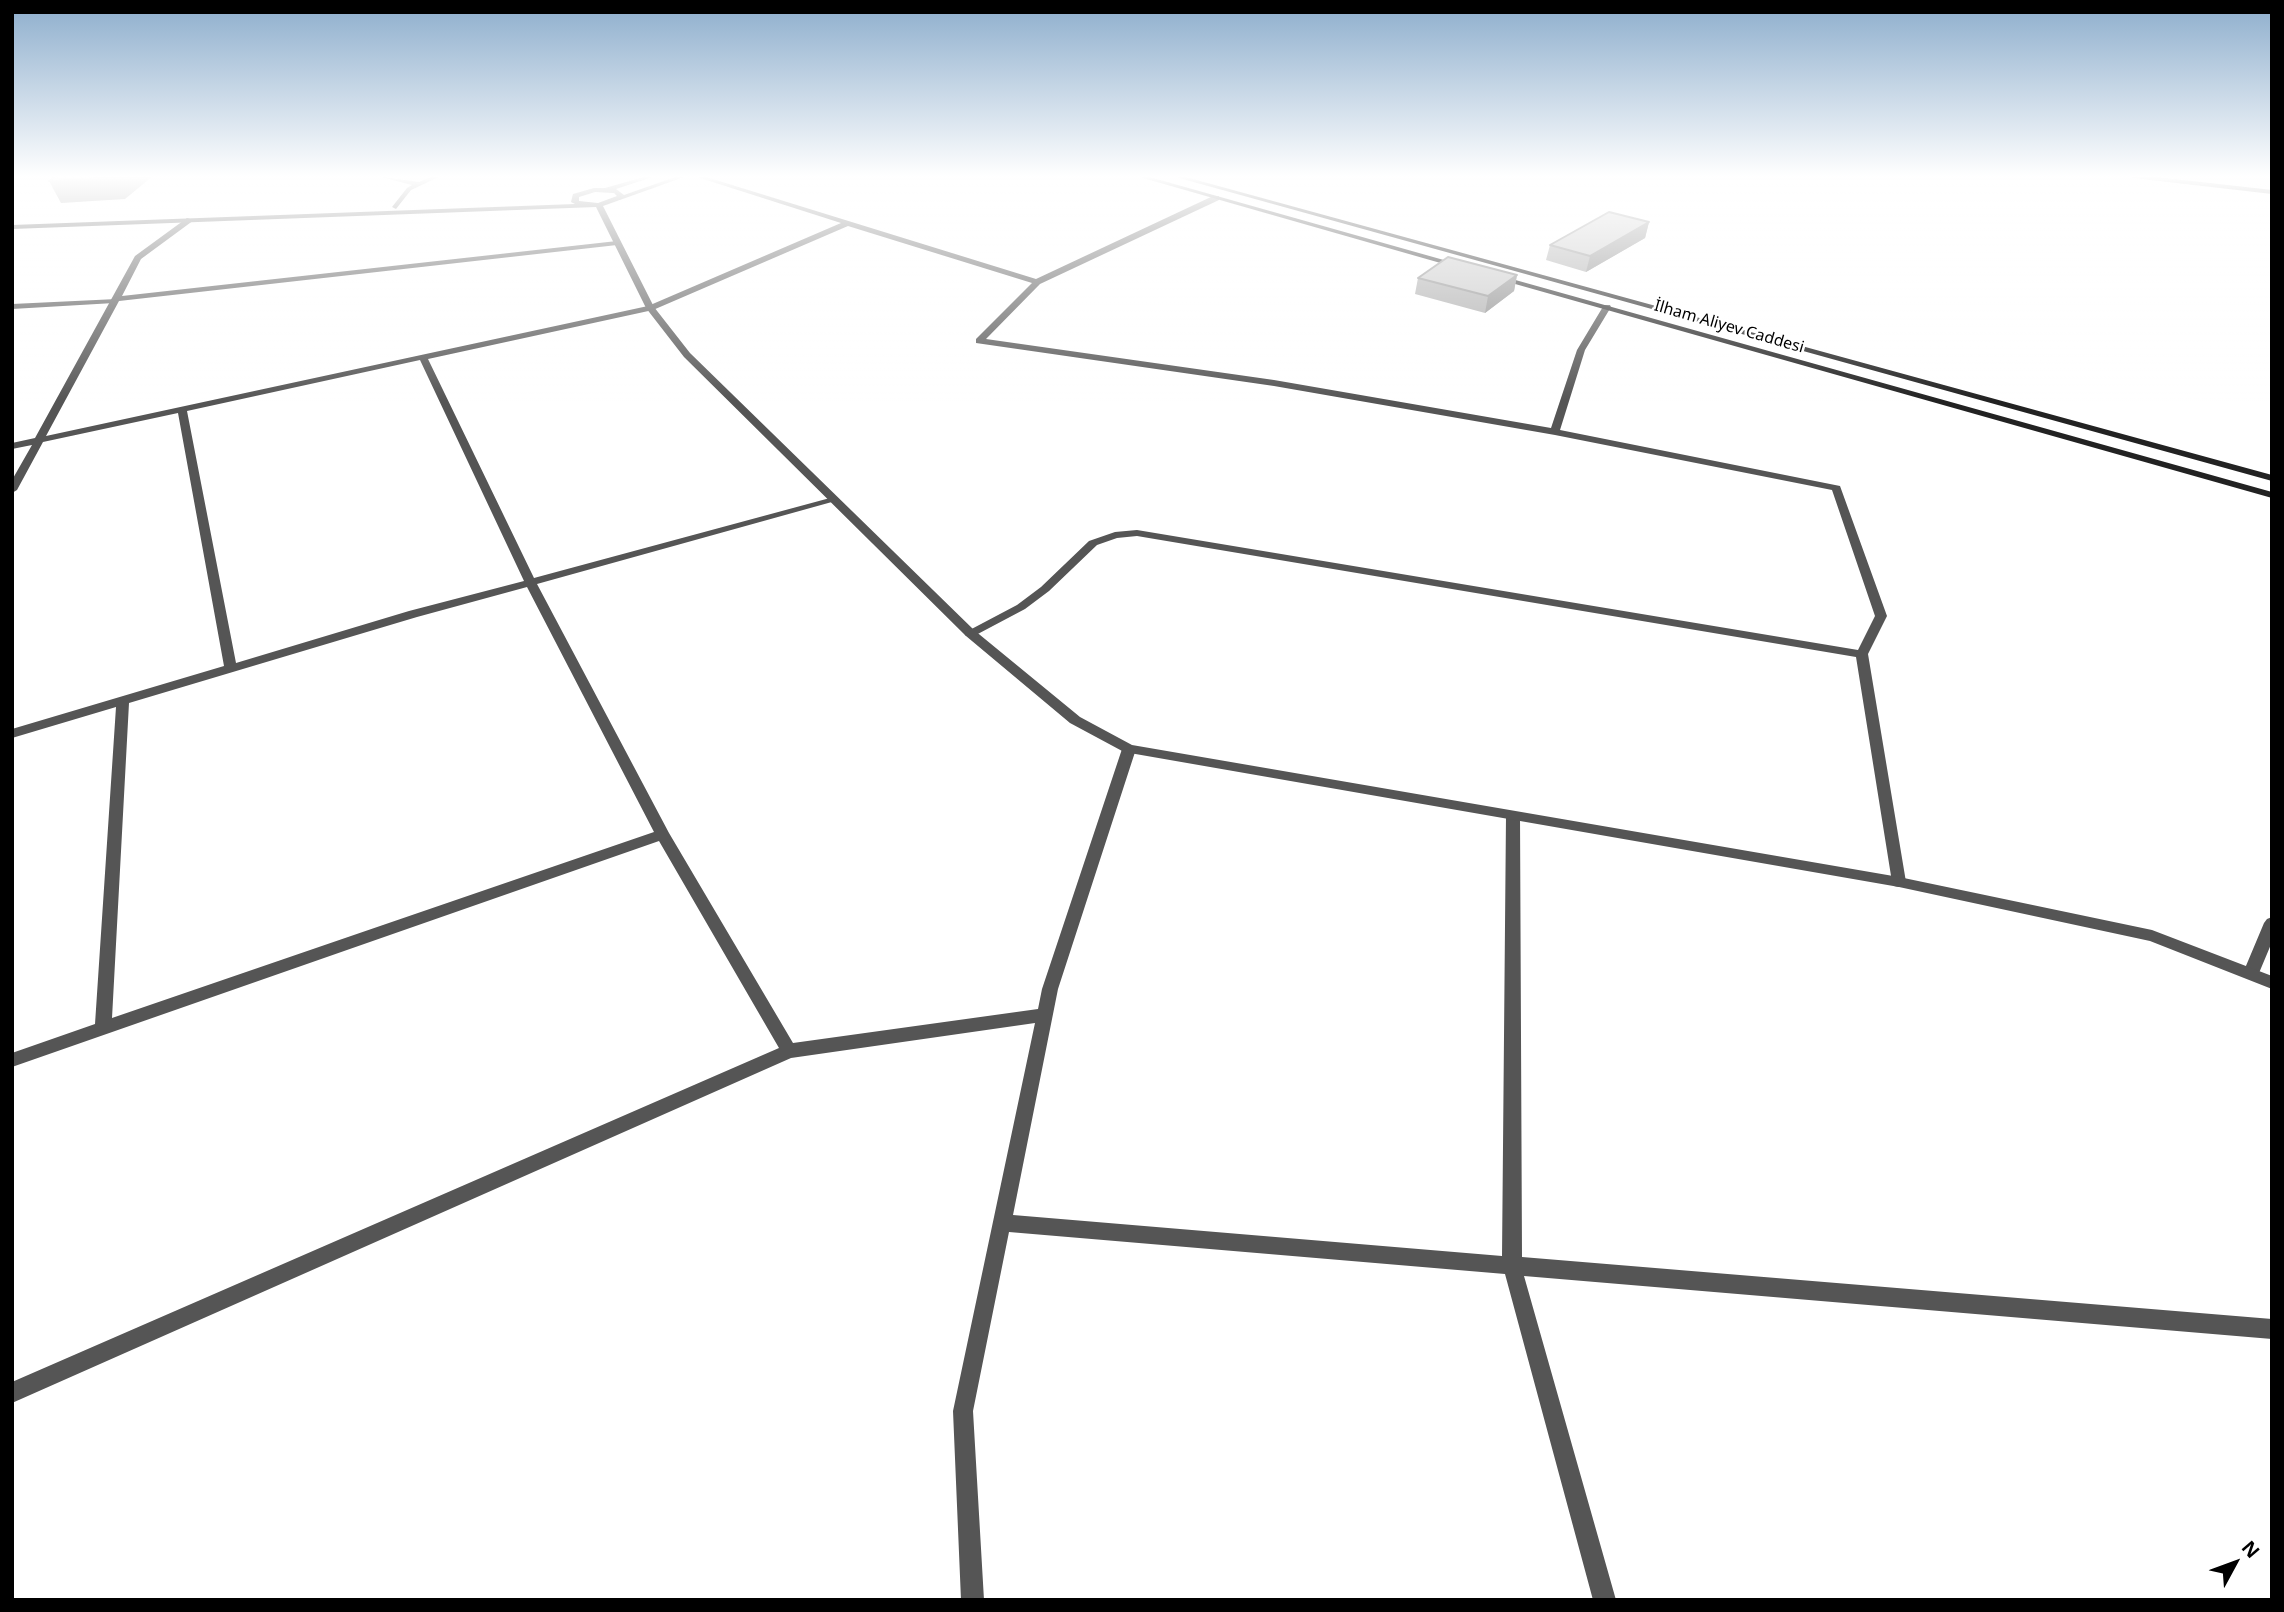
<!DOCTYPE html>
<html>
<head>
<meta charset="utf-8">
<style>
  body { margin:0 }
  #map { position:relative; width:2284px; height:1612px; overflow:hidden; background:#fff; font-family:"Noto Sans",sans-serif }
  canvas { display:block }
  .frame { position:absolute; inset:0; border:14px solid #000; pointer-events:none }
  .north { position:absolute; left:2200px; top:1528px; width:70px; height:70px; -webkit-text-stroke:5px #fff; paint-order:stroke; rotate:49deg; font-size:19px; font-weight:700; line-height:28px; text-align:center; color:#000 }
  .north::after { content:''; display:block; margin:auto; width:24px; height:32px; background:#000; clip-path:polygon(50% 0,100% 100%,50% 72%,0 100%) }
</style>
</head>
<body>
<div id="map">
<canvas width="2284" height="1612"></canvas>
<div class="frame"></div>
<div class="north">N</div>
</div>
<script>
const g = document.querySelector('canvas').getContext('2d');
g.lineJoin = 'round';
function shape(rows) {
  const path = new Path2D();
  for (const r of rows) {
    path.moveTo(r[0], r[1]);
    for (let i = 2; i < r.length; i += 2) path.lineTo(r[i], r[i + 1]);
  }
  return path;
}
function fill(path, color) {
  g.fillStyle = color;
  g.fill(path, 'evenodd');
}
function stroke(path, color, width, dash) {
  g.strokeStyle = color;
  g.lineWidth = width;
  g.lineCap = dash ? 'butt' : 'round';
  g.setLineDash(dash || []);
  g.stroke(path);
}
function drawText(font, color, halo, rows, align = 'center') {
  g.font = font + ' "Noto Sans",sans-serif';
  g.lineWidth = 5;
  g.setLineDash([]);
  g.textBaseline = 'middle';
  g.strokeStyle = halo;
  g.fillStyle = color;
  for (const [text, x, y, turn = 0] of rows) {
    g.save();
    g.translate(x, y);
    g.rotate((+turn || 0) * Math.PI / 180);
    g.textAlign = isNaN(turn) ? turn : align;
    if (halo) g.strokeText(text, 0, 0);
    g.fillText(text, 0, 0);
    g.restore();
  }
}
fill(shape([
  [377,176,419,182,433,176,441,176,411,190,396,209,392,207,407,188,412,185,377,176],
  [2130,176,2148,176,2272,190,2272,194,2133,178,2130,176],
  [117,299,118,301,114,303,12,309,12,304,117,299]
]), '#555');
fill(shape([
  [694,176,703,176,1036,279,1213,196,1219,196,1219,200,1040,284,986,339,1274,380,1551,428,1577,350,1604,305,1610,305,1611,307,1585,350,1560,430,1840,486,1887,616,1868,654,1906,882,1904,886,1899,887,1894,886,1892,882,1856,657,1137,536,1117,538,1097,545,1049,591,1025,609,974,636,966,636,964,633,1017,605,1041,587,1089,541,1115,532,1137,530,1858,650,1875,616,1832,490,1555,435,1274,386,976,343,976,339,1032,283,848,226,653,310,428,359,534,578,830,498,834,497,839,500,537,584,669,833,793,1043,1038,1009,1042,989,1122,749,1124,746,1134,746,1136,749,1058,989,1013,1215,1502,1256,1506,816,1513,811,1520,816,1522,1257,2272,1319,2272,1339,1524,1276,1616,1600,1593,1600,1505,1274,1009,1232,973,1411,984,1600,961,1600,953,1411,1035,1023,791,1058,12,1403,12,1382,779,1048,659,841,12,1067,12,1053,95,1024,116,707,12,738,12,729,224,666,178,413,43,442,17,490,12,493,12,480,32,445,12,449,12,443,35,438,135,256,187,218,194,220,141,259,122,296,617,241,621,243,617,245,119,301,46,436,648,306,841,223,694,176],
  [420,360,524,581,409,611,236,663,187,411,420,360],
  [527,587,654,832,112,1018,129,703,417,617,527,587],
  [2272,917,2272,942,2259,973,2257,977,2251,979,2245,977,2243,973,2264,923,2267,919,2272,917]
]), '#555');
fill(shape([
  [647,176,656,176,616,189,624,195,678,176,687,176,603,206,654,307,690,353,974,630,1080,717,1132,745,1899,877,2152,930,2272,976,2272,989,2150,941,1899,887,1124,752,1070,723,966,636,684,357,646,308,596,207,12,229,12,225,575,204,571,202,573,194,594,188,605,188,647,176],
  [595,192,614,193,617,196,598,203,579,201,579,197,595,192]
]), '#555');
fill(shape([
  [1136,176,1146,176,1465,266,1458,268,1136,176],
  [1172,176,1182,176,2272,475,2272,481,1172,176],
  [1494,274,2272,492,2272,498,1494,278,1494,274]
]), '#222');
fill(shape([
  [1649,222,1645,238,1586,272,1546,260,1550,245],
  [1517,275,1514,291,1485,313,1415,294,1418,278]
]), '#a9a9a9');
fill(shape([
  [115,176,153,176,125,199,61,203,49,181],
  [1649,222,1645,238,1586,272,1590,256],
  [1517,275,1514,291,1485,313,1488,296]
]), '#898989');
const building = shape([
  [56,176,115,176,113,177,49,181,56,176],
  [1609,212,1649,222,1590,256,1550,245,1609,212],
  [1448,257,1517,275,1488,296,1418,278,1448,257]
]);
fill(building, '#c4c4c4');
stroke(building, '#898989', 2);
const sky = g.createLinearGradient(0, 0, 0, 401);
sky.addColorStop(0, '#8cadcc');
sky.addColorStop(0.44, '#fff');
sky.addColorStop(1, '#ffffff00');
g.fillStyle = sky;
g.fillRect(0, 0, 2284, 401);
drawText('16px', '#000', '#fff', [
  ["İlham Aliyev Caddesi",1729,327,16]
]);
</script>
</body>
</html>
